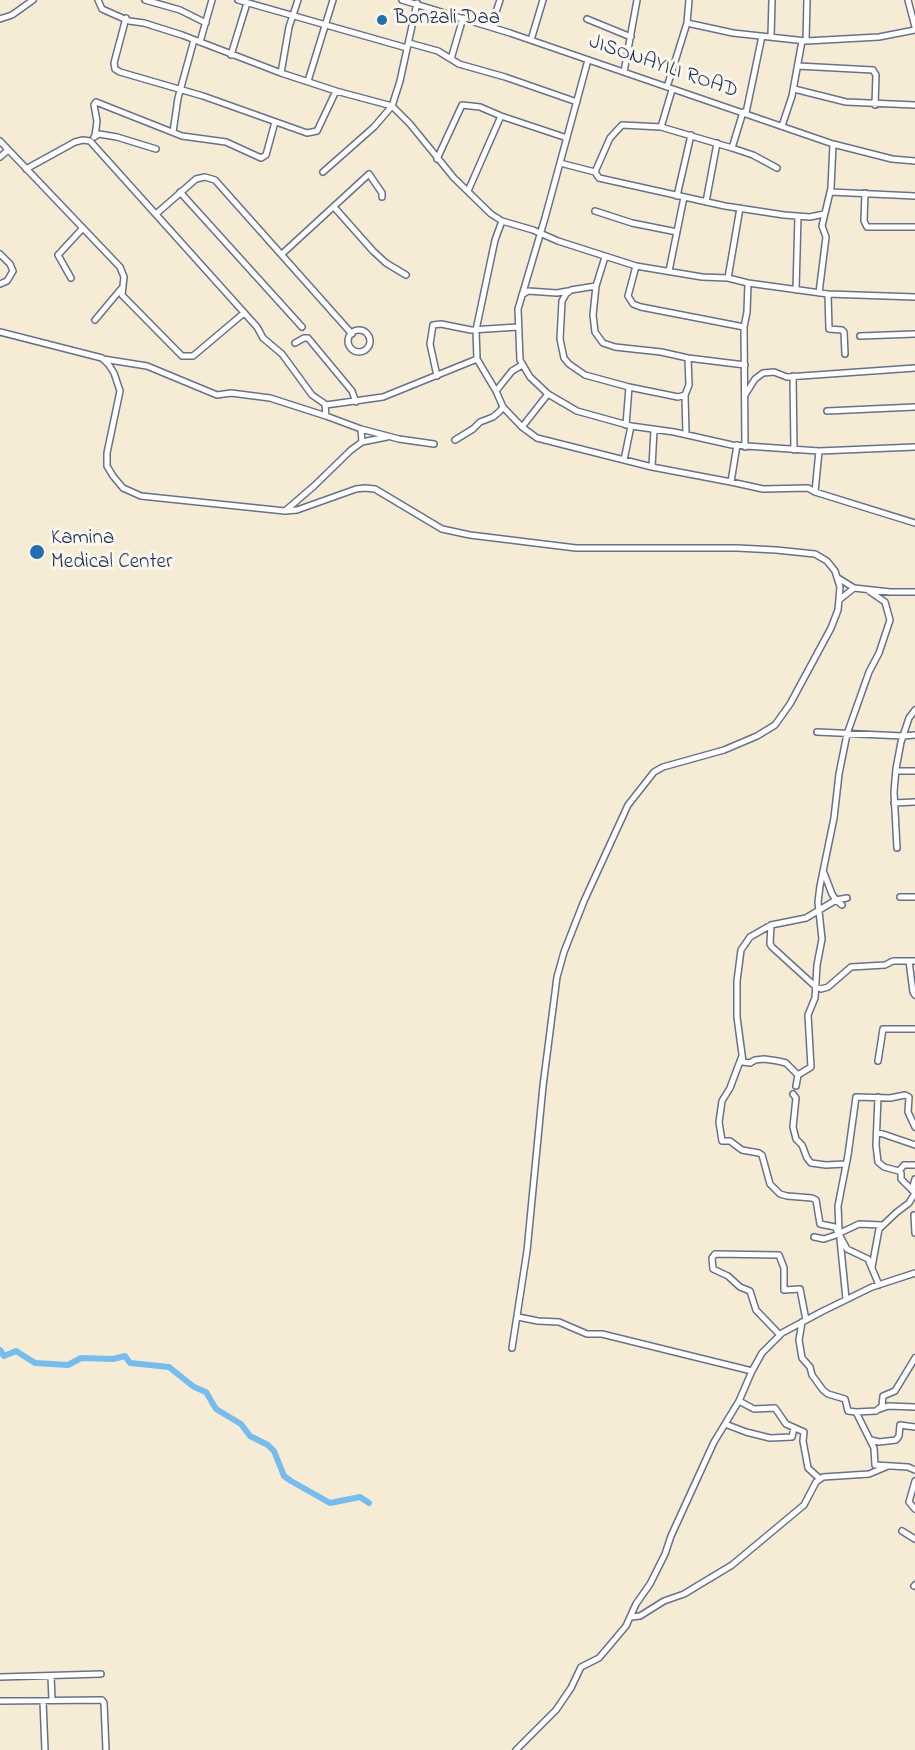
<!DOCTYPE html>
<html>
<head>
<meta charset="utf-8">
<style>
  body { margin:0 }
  canvas { display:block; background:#f6ecd6 }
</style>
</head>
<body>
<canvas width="915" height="1750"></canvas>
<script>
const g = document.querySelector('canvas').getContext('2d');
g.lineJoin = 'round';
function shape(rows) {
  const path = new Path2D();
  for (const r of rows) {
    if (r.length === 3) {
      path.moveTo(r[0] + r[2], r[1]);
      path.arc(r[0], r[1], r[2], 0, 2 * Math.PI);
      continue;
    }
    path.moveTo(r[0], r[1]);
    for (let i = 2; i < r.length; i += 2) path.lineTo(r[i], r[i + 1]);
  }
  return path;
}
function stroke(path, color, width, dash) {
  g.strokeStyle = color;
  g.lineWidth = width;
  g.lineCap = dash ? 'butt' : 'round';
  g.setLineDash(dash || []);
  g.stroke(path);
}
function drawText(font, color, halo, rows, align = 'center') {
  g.font = font + ' "Indie Flower",sans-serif';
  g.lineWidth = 6;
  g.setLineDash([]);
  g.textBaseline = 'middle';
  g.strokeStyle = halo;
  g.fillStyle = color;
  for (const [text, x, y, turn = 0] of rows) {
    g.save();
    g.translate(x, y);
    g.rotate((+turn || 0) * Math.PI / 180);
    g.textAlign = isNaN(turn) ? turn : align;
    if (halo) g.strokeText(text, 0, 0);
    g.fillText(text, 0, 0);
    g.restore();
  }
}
stroke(shape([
  [0,1350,4,1356,16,1351,35,1363,68,1365,81,1358,113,1359,125,1356,130,1363,169,1367,194,1387,206,1392,216,1409,241,1424,250,1436,268,1445,274,1451,284,1476,291,1481,330,1503,360,1497,369,1503]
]), '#76bced', 6);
const minor = shape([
  [98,0,102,9,129,21,144,23,182,35,281,73,336,91,392,106,410,124,454,178,491,214,502,221,533,230,558,241,636,266,702,277,728,278,748,283,828,294,915,297],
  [145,0,180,10,206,23],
  [238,0,407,48],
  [402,0,510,33,833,144,892,159,915,161],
  [908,0,915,27],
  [126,18,114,63,115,69,120,72,203,96,307,133,317,131,336,91],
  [0,19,12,15,33,0],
  [587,19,631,37],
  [687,23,733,33,806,41,879,37,915,30],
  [491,27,500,0],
  [771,37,772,0],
  [531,40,543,0],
  [806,41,807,0],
  [200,42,212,0],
  [409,43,438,51,459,64,505,77,577,102],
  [231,55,247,3],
  [451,59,463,18],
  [588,60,545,218,518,309,520,360,530,377,548,394,577,411,631,426,674,432,732,445,819,451,915,447],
  [798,66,873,70,876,75,875,105],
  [624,72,637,0],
  [281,73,289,27,298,0],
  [308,81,333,0],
  [667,87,687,23,689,0],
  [794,89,846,102,915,105],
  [672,90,661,127,732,148,753,155,777,168],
  [746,113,762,36],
  [782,126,792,96,802,41],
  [173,132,178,98,194,40],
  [95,136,97,121,94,105,96,102,182,136,226,142,261,158,266,155,275,122],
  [94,137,99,134,117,137,156,149],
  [0,141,120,267,124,277,122,295,182,356,193,356,244,313],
  [732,148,743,112],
  [0,157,8,150],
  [437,159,462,105,480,107,501,116],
  [560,163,595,172,599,178,725,206,784,215,810,217,824,214],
  [26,169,75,142,83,140,90,141,257,327,263,338,282,354,312,395,325,404,326,416,361,429,362,442],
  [323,172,374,127,392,106,400,81,417,3],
  [595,172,610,138,622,125,661,127],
  [468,191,501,116,567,138],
  [180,192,302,327],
  [830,192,915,196],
  [865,193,864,221,867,227,915,227],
  [677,196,691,135],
  [706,202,717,143],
  [334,207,373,251,386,263,406,275],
  [595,211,632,223,677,232],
  [156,214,196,179,205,177,215,180,352,334],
  [0,254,10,264,13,271,7,281,0,284],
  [282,254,369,174,382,193,382,197],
  [605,257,596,286,593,315,595,332,603,343,615,347,661,352,688,358,745,365],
  [636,266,628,296,633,304,641,307,744,327],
  [669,271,684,197],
  [71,278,58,255,82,229],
  [728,278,740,208],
  [596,286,571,290,566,294,562,301,560,339,564,358,569,364,585,375,629,387,678,397,685,395,689,385,688,358],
  [796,290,798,216],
  [819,293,826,237,822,226,831,188,833,144],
  [828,294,829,329,842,330,844,332,845,354],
  [522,295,528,291,557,293,568,291],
  [95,320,121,289],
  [359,341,11],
  [0,332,102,358,109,365,114,373,120,391,107,453,107,466,113,476,123,488,141,496,285,511,297,510,356,489,365,488,375,489,442,529,470,535,576,548,737,548,776,550,815,554,827,561,835,571,840,587,838,610,831,628,790,704,775,725,757,736,724,750,663,767,654,772,628,805,584,901,564,952,557,977,543,1086,527,1251,512,1348],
  [860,336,915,334],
  [295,343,304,338,308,338,352,391,356,402],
  [103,359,147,366,217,395,231,393,270,398,326,416],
  [437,376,430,344,433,325,441,324,471,330,518,327],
  [793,376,794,450],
  [496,391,477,359,476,330,495,240,502,221],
  [548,394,522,427,537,438,652,467,731,482,737,445],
  [685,395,686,434],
  [745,395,755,379,763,373,774,372,787,377,915,368],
  [326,405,383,397,477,359],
  [503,407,522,427],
  [827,411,915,407],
  [626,425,629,387],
  [361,429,399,439,434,444],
  [455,440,473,429,480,422,493,417,500,411,503,407,496,391,512,371,522,365],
  [745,447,744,327,747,312,748,283],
  [819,451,815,492,915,523],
  [624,460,631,426],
  [652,467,654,430],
  [731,482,763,489,808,488,815,492],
  [285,511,314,486,351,450,362,442,387,437],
  [838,578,854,588,890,592,915,592],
  [839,600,854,588],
  [817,732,903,736,915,735],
  [896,771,915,771],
  [894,803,915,802],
  [897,848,894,792,896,769,901,742,909,718,915,710],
  [824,873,832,894,836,900,842,905],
  [900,897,915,897],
  [771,925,770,944,772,947,816,987,821,989,828,987,851,967,885,965,893,961,915,961],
  [909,961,913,992,915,995],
  [742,1056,730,1088,722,1101,719,1122,722,1141,730,1141,742,1150,759,1153,762,1155,770,1184,780,1194,787,1196,812,1198,816,1200,820,1224,835,1227,847,1249,868,1259,879,1285],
  [878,1061,883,1029,915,1029],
  [798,1075,786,1063,778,1061,764,1059,755,1060,750,1063,743,1062,737,1017,737,981,741,950,750,937,771,925,806,918,836,900,847,898],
  [796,1086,798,1075,811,1067,808,1015,815,998,817,965,822,939,818,902,820,886,834,818,839,774,847,734,869,672,879,653,890,620,885,602,869,591],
  [793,1094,796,1098,793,1127,796,1139,802,1145,807,1158,811,1163,826,1165,845,1164],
  [878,1097,876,1145,878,1162,884,1167,899,1171,901,1173,901,1179,915,1193],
  [877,1132,915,1145],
  [899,1171,904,1165,915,1165],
  [912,1190,915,1179],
  [914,1215,915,1233],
  [839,1230,838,1206,848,1155,856,1097,890,1098,905,1095,909,1097,908,1112,915,1127],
  [840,1233,859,1224,882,1225],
  [814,1237,824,1239,839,1234],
  [840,1239,846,1299],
  [872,1267,879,1229,897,1212,909,1203,915,1193],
  [518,1317,538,1321,559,1322,587,1334,602,1334,752,1371],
  [802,1322,799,1340,802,1358,810,1367,812,1375,823,1390,828,1394,845,1399,848,1411,856,1412,874,1448,875,1465,908,1467,915,1470],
  [780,1335,756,1310,750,1291,740,1287,728,1276,713,1269,712,1258,715,1254,779,1255,784,1268,784,1290,800,1289,806,1320],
  [739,1401,754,1409,775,1408,786,1424,804,1432,803,1441,808,1468,820,1479],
  [880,1409,888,1406,915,1407],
  [856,1412,876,1411,882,1406,883,1396,895,1391,915,1358],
  [725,1424,746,1432,770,1438,792,1437,794,1428],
  [871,1440,879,1442,896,1440,899,1436,900,1425,915,1427],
  [915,1481,909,1502,915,1509],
  [902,1531,915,1539],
  [914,1586,915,1585],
  [631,1617,640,1616,664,1601,684,1594,732,1565,804,1505,816,1482,823,1477,869,1474,888,1466],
  [51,1676,52,1700],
  [0,1677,101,1674],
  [0,1701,102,1700,104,1703,106,1750],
  [43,1701,45,1750],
  [516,1750,556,1710,571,1688,581,1667,599,1658,626,1626,636,1604,650,1584,665,1554,671,1536,714,1442,739,1401,752,1371,762,1353,782,1333,821,1312,872,1287,915,1273]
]);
stroke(minor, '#687188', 8);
stroke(minor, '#fff', 5);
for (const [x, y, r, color] of [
  [382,20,6,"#1f6fb2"],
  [37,552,8,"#1f6fb2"]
]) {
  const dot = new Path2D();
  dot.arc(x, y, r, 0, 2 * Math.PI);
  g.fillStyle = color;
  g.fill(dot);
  stroke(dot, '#fbf7ec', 2);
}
drawText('21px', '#1b2f5e', '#fbf7ec', [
  ["Bonzali Daa",394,20],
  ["Kamina",51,540],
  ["Medical Center",51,564]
], 'left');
drawText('21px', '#1b2f5e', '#fbf7ec', [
  ["JISONAYILI ROAD",663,68,19]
]);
</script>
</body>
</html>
